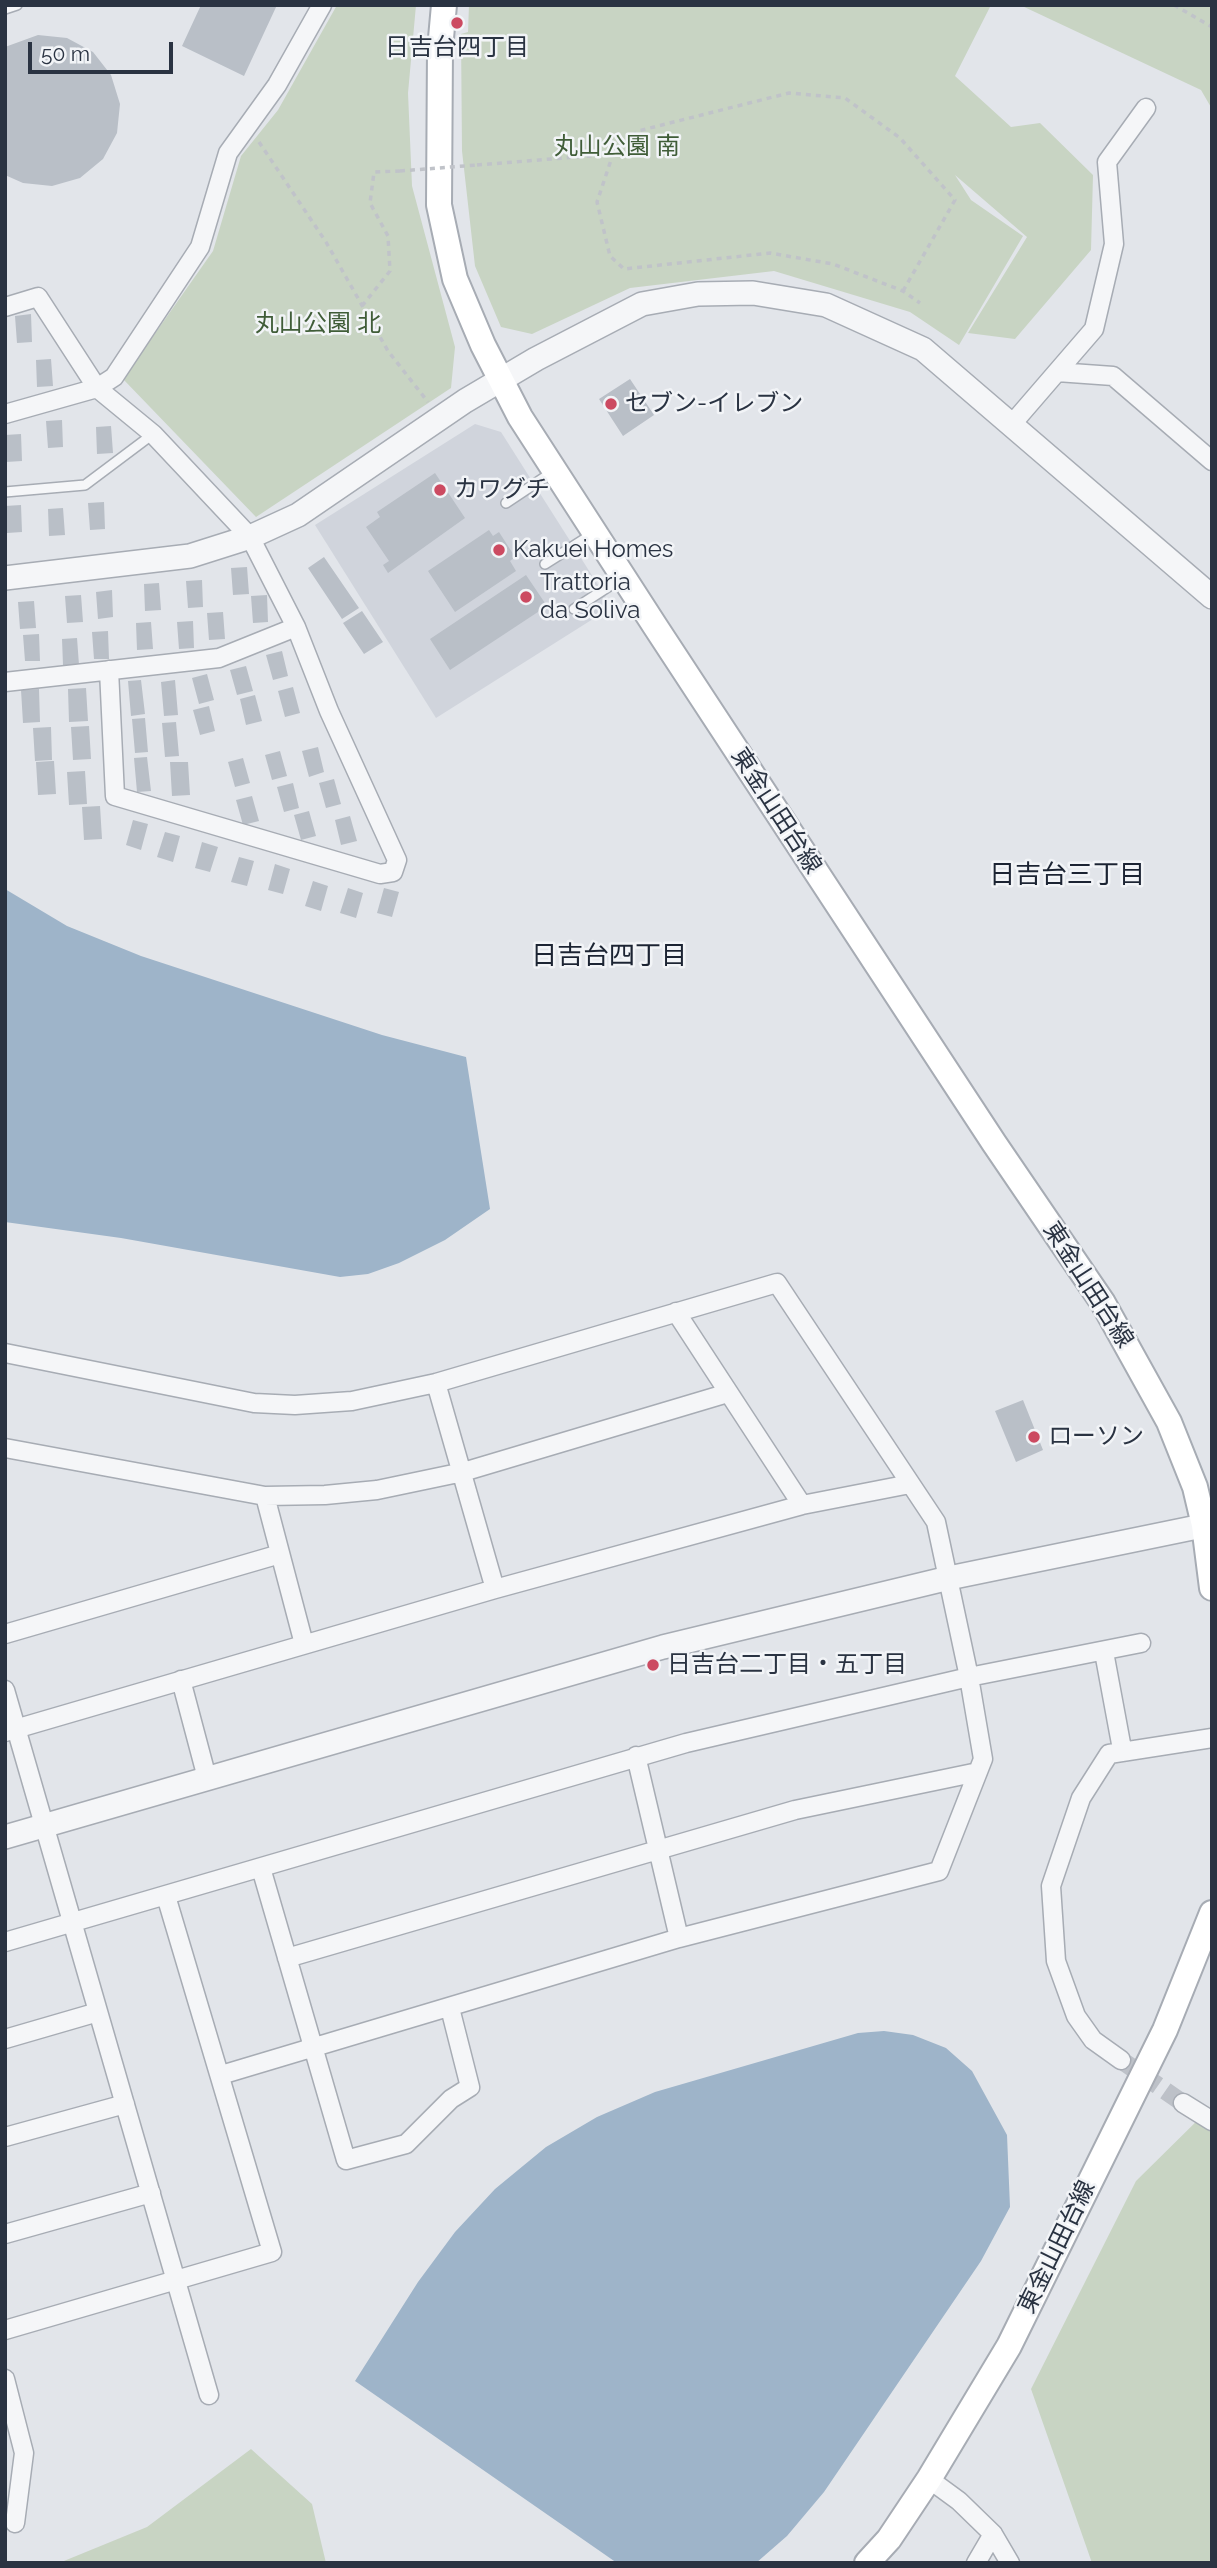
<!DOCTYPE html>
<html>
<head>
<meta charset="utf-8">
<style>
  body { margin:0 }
  #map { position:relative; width:1217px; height:2568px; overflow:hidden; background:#e2e5ea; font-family:Raleway,sans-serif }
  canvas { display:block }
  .frame { position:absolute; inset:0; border:7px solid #2a3342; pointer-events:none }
  .scale { position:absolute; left:28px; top:42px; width:145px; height:32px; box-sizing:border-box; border:4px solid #2a3342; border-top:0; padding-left:9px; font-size:21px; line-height:24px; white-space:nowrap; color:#2a3342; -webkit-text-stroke:5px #f2f4f7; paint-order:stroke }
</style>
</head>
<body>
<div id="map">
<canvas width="1217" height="2568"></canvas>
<div class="frame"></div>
<div class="scale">50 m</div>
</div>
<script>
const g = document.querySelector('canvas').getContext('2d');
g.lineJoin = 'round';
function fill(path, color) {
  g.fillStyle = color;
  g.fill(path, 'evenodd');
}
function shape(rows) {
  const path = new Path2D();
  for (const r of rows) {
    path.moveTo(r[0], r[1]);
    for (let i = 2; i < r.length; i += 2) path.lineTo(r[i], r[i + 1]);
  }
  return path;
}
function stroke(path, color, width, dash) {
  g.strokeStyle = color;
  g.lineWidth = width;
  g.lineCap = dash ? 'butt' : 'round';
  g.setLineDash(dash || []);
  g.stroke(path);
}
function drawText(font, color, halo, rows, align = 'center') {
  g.font = font + ' Raleway,"Noto Sans JP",sans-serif';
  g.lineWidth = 5;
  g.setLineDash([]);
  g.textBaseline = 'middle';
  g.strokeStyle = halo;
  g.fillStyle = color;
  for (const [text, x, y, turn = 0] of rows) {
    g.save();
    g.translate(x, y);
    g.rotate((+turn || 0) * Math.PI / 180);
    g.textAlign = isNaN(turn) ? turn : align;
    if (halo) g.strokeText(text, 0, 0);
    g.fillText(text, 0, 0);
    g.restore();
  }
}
fill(shape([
  [475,424,501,432,612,607,436,718,315,525]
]), '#d0d4dc');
fill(shape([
  [337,5,416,5,408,93,412,186,455,347,451,388,256,517,123,379,213,251,241,156,278,110],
  [469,5,991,5,955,76,1011,127,1040,123,1093,175,1091,250,1015,339,968,333,1027,237,955,175,971,200,1023,236,959,345,910,312,774,271,630,288,532,334,501,327,475,266,462,151,461,34,468,32],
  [1020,5,1212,5,1212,109,1201,90],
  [1212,2106,1212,2563,1092,2563,1031,2389,1136,2181],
  [251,2449,312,2504,326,2563,59,2563,147,2527]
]), '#c8d4c3');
fill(shape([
  [5,889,67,926,141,956,382,1035,466,1057,490,1209,445,1240,399,1263,368,1274,340,1277,121,1238,5,1222],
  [884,2031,913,2035,946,2048,972,2071,1007,2135,1010,2207,981,2261,824,2492,787,2536,756,2563,617,2563,355,2381,418,2282,455,2232,495,2189,546,2147,597,2117,655,2092,858,2033]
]), '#9eb4c9');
fill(shape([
  [201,5,277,5,244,76,182,46],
  [38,35,67,38,93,52,111,75,120,104,117,133,103,159,80,178,52,186,23,183,5,175,5,47],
  [31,314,32,342,17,343,15,316],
  [51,359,53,386,37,387,36,360],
  [630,379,654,415,623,436,599,399],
  [62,420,63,447,48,448,46,421],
  [111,426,113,453,97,454,96,427],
  [21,434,22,461,6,462,5,435],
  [435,473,465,518,388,573,383,565,389,561,366,527,380,517,377,512],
  [104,502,105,529,90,530,88,503],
  [21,505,22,532,7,533,5,506],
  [63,508,65,535,49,536,48,509],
  [489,530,493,536,499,532,515,557,510,561,516,571,455,612,428,571],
  [324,557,359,608,342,619,308,568],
  [247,567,249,594,233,595,231,568],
  [526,575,547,606,450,670,430,639],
  [202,580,203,607,188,608,186,581],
  [159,583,161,610,145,611,144,584],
  [112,590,113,617,98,619,96,592],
  [81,595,83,622,67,623,65,596],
  [267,595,268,622,253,623,251,596],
  [34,601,36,628,20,629,18,602],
  [362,611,383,642,364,654,343,623],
  [223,612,225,639,209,640,207,613],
  [193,621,194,648,179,649,177,622],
  [151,622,153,649,137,650,136,623],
  [108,631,109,659,94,659,92,632],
  [39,634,40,661,25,661,23,635],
  [77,638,79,665,63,665,62,639],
  [282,651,288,676,273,680,266,655],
  [246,666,253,691,237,695,230,670],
  [207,674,214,700,199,704,192,678],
  [141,680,145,714,131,716,128,681],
  [175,680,178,715,164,716,161,682],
  [293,687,300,713,285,717,278,691],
  [86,688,88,721,69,722,68,689],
  [39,689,40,722,23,723,21,690],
  [255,695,262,721,246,725,240,699],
  [209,706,215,731,200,735,193,710],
  [145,718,148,752,135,753,132,719],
  [176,722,179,756,165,757,162,723],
  [89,726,91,759,73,760,71,727],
  [51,727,52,760,35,761,33,728],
  [318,747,324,772,309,777,302,751],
  [280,751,287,776,272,780,265,755],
  [147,757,151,791,137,792,134,758],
  [243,758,250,783,235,787,228,762],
  [52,761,54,761,56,794,38,795,36,762],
  [170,762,188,762,190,795,172,796],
  [85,771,87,804,69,805,67,772],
  [334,779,341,804,326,808,319,783],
  [293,783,299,808,284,812,277,787],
  [252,796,259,821,243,825,236,800],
  [100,806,102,839,84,840,82,807],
  [309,811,316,836,301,840,294,815],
  [350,816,357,841,341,845,335,820],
  [133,820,148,824,141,850,126,845],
  [165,832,180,836,173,862,157,857],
  [202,842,218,847,210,872,195,868],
  [239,857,254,861,247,886,231,882],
  [275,864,290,869,283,894,268,890],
  [313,881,328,886,321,911,305,906],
  [348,888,363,893,356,918,340,913],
  [384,888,399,892,392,917,377,913],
  [1023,1400,1043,1450,1016,1462,995,1411]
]), '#b9bfc7');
stroke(shape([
  [1121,2060,1183,2103]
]), '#bdc1c8', 18, [18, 9]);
const service = shape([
  [5,9,17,5],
  [5,492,85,485,153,434],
  [506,503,554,471],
  [545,564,594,533],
  [574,609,622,578]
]);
const minor = shape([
  [5,307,38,297,97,388,153,434,250,537,296,627,329,711,397,860,393,872,380,874,115,796,109,670],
  [1057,372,1113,376,1212,461],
  [5,414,97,388,114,377,200,247,228,153,277,85,322,5],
  [1012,424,1094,329,1114,244,1107,162,1146,108],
  [5,682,219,658,296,627],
  [676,1312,802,1505],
  [5,1353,254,1403,295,1405,352,1401,436,1383,777,1283,936,1522,969,1677,983,1759,939,1871,679,1938,221,2075],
  [436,1383,495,1589],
  [5,1448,265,1496,325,1495,377,1490,463,1472,728,1393],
  [265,1496,304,1644],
  [5,1634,280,1554],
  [1104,1652,1122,1749],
  [181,1680,207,1778],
  [5,1690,209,2395],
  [5,1732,495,1589,802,1505,910,1484],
  [636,1756,679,1938],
  [261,1868,346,2160,406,2144,451,2099,470,2087,450,2008],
  [5,1942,686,1743,969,1677,1141,1643],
  [287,1958,795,1810,978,1772],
  [5,2039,98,2012],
  [1121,2060,1093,2040,1076,2016,1056,1961,1051,1886,1081,1798,1109,1754,1212,1738],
  [1183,2103,1212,2121],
  [5,2137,125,2104],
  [5,2234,151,2193],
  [5,2330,272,2252,166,1896],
  [5,2379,24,2453,15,2523],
  [929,2479,959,2501,993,2534,1010,2563],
  [976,2563,993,2534]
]);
const tertiary = shape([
  [5,578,190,556,250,537,298,515,465,401,536,359,642,304,698,294,753,293,826,305,923,349,1212,597],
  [5,1837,663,1647,949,1578,1212,1524]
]);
const secondary = shape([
  [444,5,440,49,439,205,455,279,483,345,520,417,655,626,994,1143,1103,1303,1169,1422,1195,1487,1204,1525,1212,1588],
  [867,2563,889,2539,929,2479,1009,2346,1165,2030,1212,1913]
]);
stroke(service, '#a7acb4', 12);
stroke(minor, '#a7acb4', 21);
stroke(tertiary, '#a7acb4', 26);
stroke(secondary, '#a7acb4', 28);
stroke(shape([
  [1174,5,1212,27],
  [259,142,326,242,388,351,428,402],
  [477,165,613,154],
  [903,291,955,200,900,138,845,98,789,93,638,131,613,154,597,202,610,256,624,269,770,253,833,264,903,291,920,303],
  [362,306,390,271,388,236,370,203,374,172,400,171]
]), '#c0c3c9', 3.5, [5, 5]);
stroke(service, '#f5f6f8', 9);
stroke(minor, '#f5f6f8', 18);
stroke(tertiary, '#f5f6f8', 23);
stroke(secondary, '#fff', 24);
stroke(shape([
  [400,171,477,165]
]), '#c0c3c9', 3.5, [5, 5]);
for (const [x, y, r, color] of [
  [457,23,7,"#cc4a61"],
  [611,404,7,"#cc4a61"],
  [440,490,7,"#cc4a61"],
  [499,550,7,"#cc4a61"],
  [526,597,7,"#cc4a61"],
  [1034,1437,7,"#cc4a61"],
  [653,1665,7,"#cc4a61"]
]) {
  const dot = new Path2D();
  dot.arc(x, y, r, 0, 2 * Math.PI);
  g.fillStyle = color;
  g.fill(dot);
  stroke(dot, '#f2f4f7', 2.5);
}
drawText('24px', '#2a3342', '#f2f4f7', [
  ["日吉台四丁目",457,48,"center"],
  ["セブン-イレブン",625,404],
  ["カワグチ",454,490],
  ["Kakuei Homes",513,550],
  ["Trattoria",540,583],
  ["da Soliva",540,611],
  ["ローソン",1048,1437],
  ["日吉台二丁目・五丁目",667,1665]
], 'left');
drawText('24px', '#405d38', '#f2f4f7', [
  ["丸山公園 南",617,147],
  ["丸山公園 北",318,324]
]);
drawText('24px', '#2a3342', '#f2f4f7', [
  ["東金山田台線",776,811,57],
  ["東金山田台線",1088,1285,57],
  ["東金山田台線",1057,2247,-64]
]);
drawText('26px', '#1c2433', '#f2f4f7', [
  ["日吉台三丁目",1067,875],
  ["日吉台四丁目",609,956]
]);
</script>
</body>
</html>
